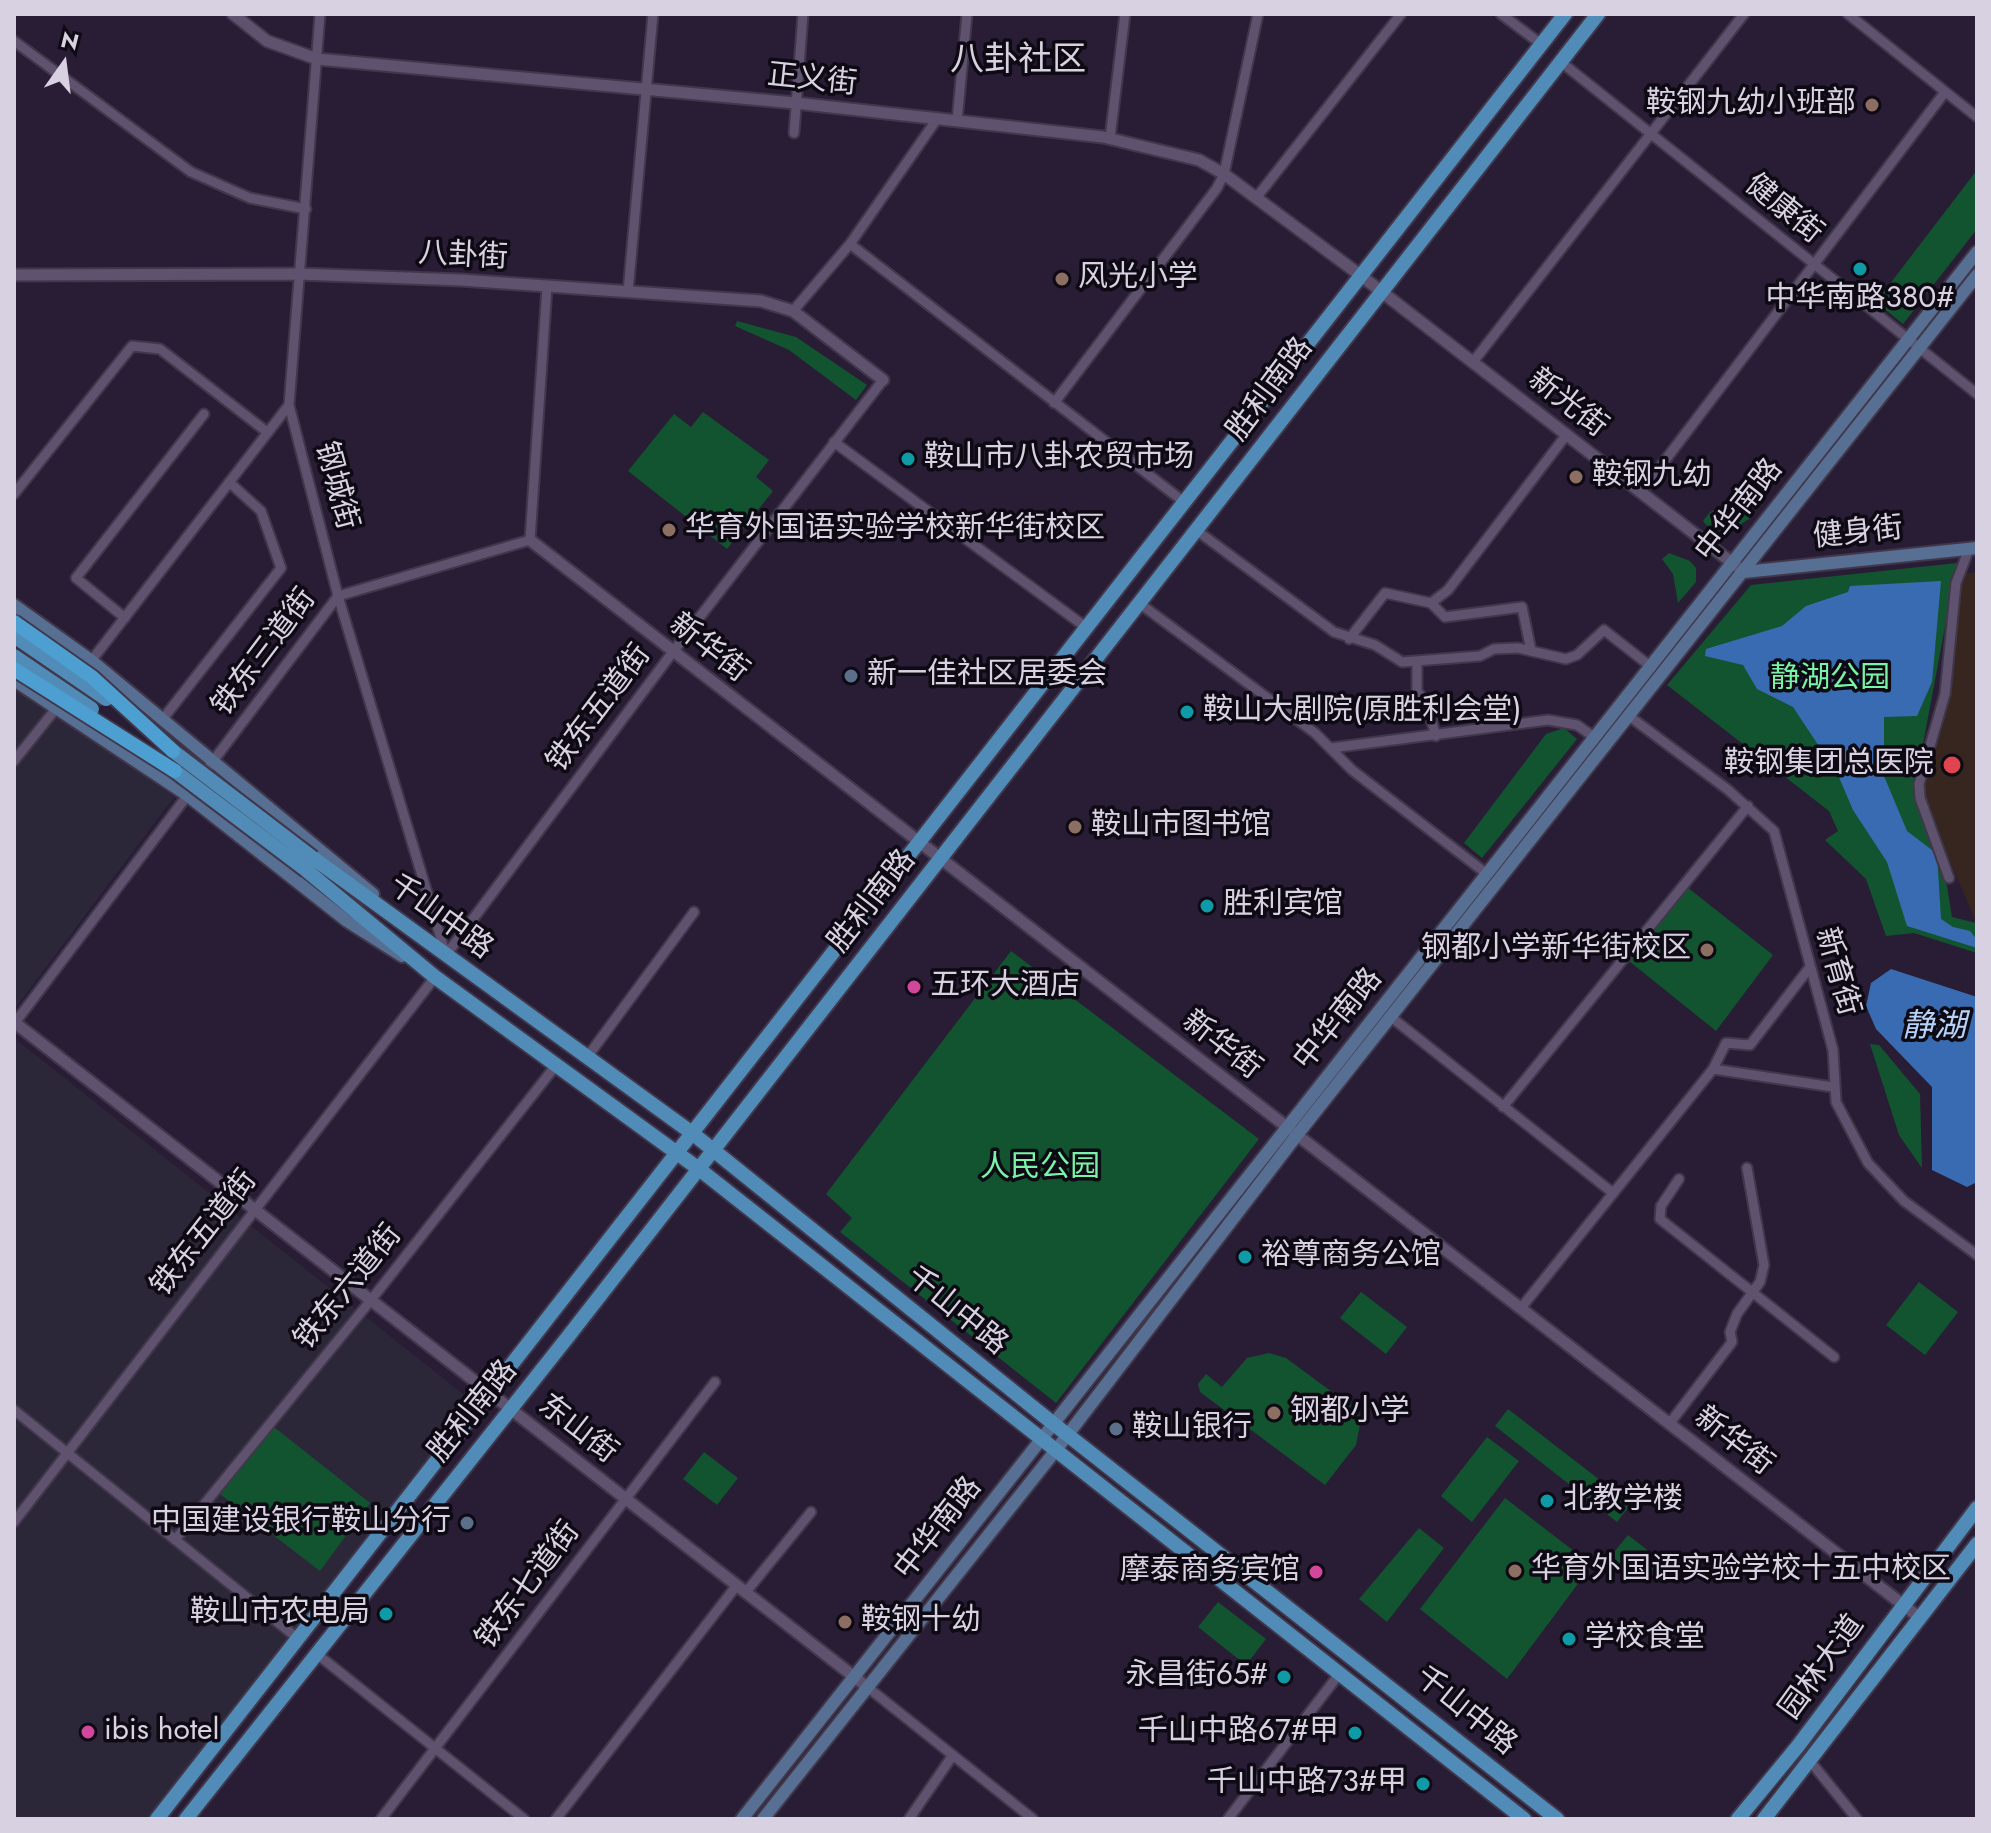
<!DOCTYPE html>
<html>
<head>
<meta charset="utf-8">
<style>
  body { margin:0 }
  #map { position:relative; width:1991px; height:1833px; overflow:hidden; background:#281d35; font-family:Jost,sans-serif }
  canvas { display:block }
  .frame { position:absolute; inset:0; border:16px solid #d8d1e1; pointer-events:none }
  .north { position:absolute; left:24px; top:24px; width:80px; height:80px; -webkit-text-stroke:6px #0e0a14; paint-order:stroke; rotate:14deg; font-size:22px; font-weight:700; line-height:32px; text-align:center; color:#d8d1e1 }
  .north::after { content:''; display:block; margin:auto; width:28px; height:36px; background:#d8d1e1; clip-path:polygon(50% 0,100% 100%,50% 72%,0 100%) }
</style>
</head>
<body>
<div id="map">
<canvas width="1991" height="1833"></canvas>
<div class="frame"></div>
<div class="north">N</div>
</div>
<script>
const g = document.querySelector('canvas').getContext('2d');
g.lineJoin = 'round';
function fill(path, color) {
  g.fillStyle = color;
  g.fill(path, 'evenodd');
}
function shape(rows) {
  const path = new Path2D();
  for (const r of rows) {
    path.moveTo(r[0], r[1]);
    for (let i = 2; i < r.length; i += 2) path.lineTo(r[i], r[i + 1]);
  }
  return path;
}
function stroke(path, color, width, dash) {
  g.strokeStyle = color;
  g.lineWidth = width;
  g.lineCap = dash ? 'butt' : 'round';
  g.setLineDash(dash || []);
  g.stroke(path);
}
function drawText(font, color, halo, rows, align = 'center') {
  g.font = font + ' Jost,"Noto Sans SC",sans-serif';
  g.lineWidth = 7;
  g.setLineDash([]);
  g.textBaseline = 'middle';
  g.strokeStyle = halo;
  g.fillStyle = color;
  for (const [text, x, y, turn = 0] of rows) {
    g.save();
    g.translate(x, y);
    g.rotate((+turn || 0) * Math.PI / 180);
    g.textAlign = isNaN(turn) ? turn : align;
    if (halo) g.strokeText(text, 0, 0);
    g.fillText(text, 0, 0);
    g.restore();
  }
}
fill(shape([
  [14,686,174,797,14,1010],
  [14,1038,473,1402,149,1819,14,1819]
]), '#2b2738');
fill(shape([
  [1977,572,1977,924,1921,794,1964,574]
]), '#372520');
fill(shape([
  [1977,170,1977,229,1903,324,1876,302],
  [737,321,796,337,867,385,856,400,789,350,735,326],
  [703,412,769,460,756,477,773,491,727,549,628,471,674,414,691,427],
  [1730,504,1753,512,1749,519,1730,531,1715,530,1706,525,1703,521,1710,512],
  [1669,553,1690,561,1696,568,1696,582,1678,603,1673,574,1662,559],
  [1957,563,1914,792,1947,886,1952,917,1976,923,1977,953,1914,933,1886,936,1866,879,1825,840,1838,831,1829,811,1667,685,1751,585],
  [1564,728,1577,739,1482,858,1464,843,1546,734],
  [1687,887,1773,955,1716,1031,1629,961],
  [1011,951,1259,1139,1056,1403,840,1232,852,1218,826,1194],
  [1870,1044,1879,1045,1920,1094,1922,1168,1899,1135],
  [1919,1282,1958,1312,1925,1355,1886,1325],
  [1361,1292,1407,1327,1386,1354,1340,1318],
  [1269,1353,1286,1358,1355,1409,1361,1420,1356,1445,1325,1485,1200,1392,1198,1384,1206,1374,1222,1387,1247,1358],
  [1508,1409,1631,1504,1617,1522,1495,1426],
  [274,1427,370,1503,320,1571,220,1494],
  [1487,1437,1519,1461,1472,1522,1441,1496],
  [704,1452,738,1478,717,1505,683,1479],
  [1505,1498,1592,1565,1507,1679,1420,1609],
  [1419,1528,1444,1548,1387,1622,1359,1599],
  [1628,1535,1660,1560,1643,1582,1610,1557],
  [1218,1602,1266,1639,1246,1665,1198,1627]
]), '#125430');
fill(shape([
  [1941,581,1932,682,1917,716,1884,717,1884,776,1907,831,1937,854,1941,919,1953,927,1970,931,1977,940,1977,948,1907,926,1887,862,1853,810,1838,775,1793,707,1757,689,1743,665,1705,656,1706,649,1782,626,1806,606,1848,592,1850,586],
  [1891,969,1977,997,1977,1182,1967,1187,1932,1170,1932,1087,1876,1029,1866,1006,1871,983]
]), '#396bb2');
const minor = shape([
  [320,14,289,405,338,596,445,952],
  [1501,14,1541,44],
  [1848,14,1977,117],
  [14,41,191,172,250,198,306,209],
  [1561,62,1977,394],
  [957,121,967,14],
  [794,133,803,14],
  [1110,138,1125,14],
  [1256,198,1401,14],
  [850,244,1184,502],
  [628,292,653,14],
  [793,311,850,244,937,119],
  [1473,362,1744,14],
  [1054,403,1217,188,1224,174,1258,14],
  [834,442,1087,628],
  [1641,492,1945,92],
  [14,494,132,346,160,349,267,432],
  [1196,530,1334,632,1375,645,1402,662,1480,656,1494,649,1518,648,1566,659,1577,655,1604,630,1650,666],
  [1139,603,1315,733,1352,770,1487,874],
  [1431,603,1445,617,1522,607,1531,650],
  [125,618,76,578,204,414],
  [1349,639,1385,593,1431,603,1448,590,1567,434],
  [1417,663,1417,691,1426,702,1436,736],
  [88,665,289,405],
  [1629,716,1727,789,1774,831,1833,1050,1836,1102,1868,1163,1904,1201,1977,1255],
  [162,720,281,568,261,511,229,482],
  [1331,748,1548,720,1577,725,1594,737],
  [14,761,58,706],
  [201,777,338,596,530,540,547,287],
  [1949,878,1920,798,1919,784,1945,694,1956,583,1969,549],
  [446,955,672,653,883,380],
  [1391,1017,1613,1193],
  [14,1024,190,792],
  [588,1056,694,912],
  [1713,1069,1833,1087],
  [1503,1107,1748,806],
  [1679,1179,1661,1206,1660,1219,1834,1357],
  [1521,1308,1713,1069,1726,1043,1750,1045,1810,967],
  [14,1410,296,1637],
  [1670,1423,1732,1342,1730,1332,1737,1314,1760,1282,1764,1265,1747,1168],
  [14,1522,435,977],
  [175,1540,371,1300,557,1064],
  [746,1592,811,1512],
  [317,1654,524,1819],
  [866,1686,1033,1819],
  [1810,1761,1857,1819],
  [381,1819,715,1382],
  [556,1819,737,1585],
  [909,1819,953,1755],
  [1228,1819,1340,1673]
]);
const tertiary = shape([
  [233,14,267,41,317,59,795,103,1103,137,1199,160,1224,174,1360,275,1744,572],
  [14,275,299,274,461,280,761,301,793,311,883,380],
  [530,540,1920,1618],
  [14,1022,866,1686]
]);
const secondary = shape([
  [1744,572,1977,548],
  [14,605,92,661,373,894],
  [14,680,187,795,347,921,402,956],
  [742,1819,1977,252],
  [763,1819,1056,1450,1297,1135,1977,275]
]);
const primary = shape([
  [313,858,692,1133,1055,1425,1557,1819],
  [306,870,435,977,699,1169,1524,1819],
  [157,1819,1565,14],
  [186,1819,567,1338,1598,14],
  [1738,1819,1798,1746,1977,1508],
  [1764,1819,1977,1544]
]);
stroke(minor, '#41374b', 13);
stroke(tertiary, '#41374b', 15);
stroke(secondary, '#41374b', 16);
stroke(primary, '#41374b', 18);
stroke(minor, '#5e526e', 9);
stroke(tertiary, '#5e526e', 11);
stroke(secondary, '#576f93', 12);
stroke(primary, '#508cb7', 14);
const primaryBridge = shape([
  [14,636,106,699],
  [14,656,92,709],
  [173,751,313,858],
  [175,771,306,870]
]);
const trunkBridge = shape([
  [14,622,92,677,173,751],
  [14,669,175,771]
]);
stroke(primaryBridge, '#41374b', 18, []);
stroke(trunkBridge, '#41374b', 18, []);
stroke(primaryBridge, '#508cb7', 14);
stroke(trunkBridge, '#4c9fd0', 14);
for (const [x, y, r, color] of [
  [1872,105,8,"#8d6e63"],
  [1860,269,8,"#0f9aa8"],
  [1062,279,8,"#8d6e63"],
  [908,459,8,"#0f9aa8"],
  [1576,477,8,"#8d6e63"],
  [669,530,8,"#8d6e63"],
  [851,676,8,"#5c6f8a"],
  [1187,712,8,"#0f9aa8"],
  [1952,765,10,"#e0444e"],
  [1075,827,8,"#8d6e63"],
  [1207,906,8,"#0f9aa8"],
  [1707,950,8,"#8d6e63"],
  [914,987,8,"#d1479c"],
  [1245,1257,8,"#0f9aa8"],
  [1274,1413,8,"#8d6e63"],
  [1116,1429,8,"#5c6f8a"],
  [1547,1501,8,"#0f9aa8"],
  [467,1523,8,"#5c6f8a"],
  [1515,1571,8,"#8d6e63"],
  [1316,1572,8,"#d1479c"],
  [386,1614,8,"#0f9aa8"],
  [845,1622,8,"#8d6e63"],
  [1569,1639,8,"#0f9aa8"],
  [1284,1677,8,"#0f9aa8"],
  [88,1732,8,"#d1479c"],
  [1355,1733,8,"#0f9aa8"],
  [1423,1784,8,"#0f9aa8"]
]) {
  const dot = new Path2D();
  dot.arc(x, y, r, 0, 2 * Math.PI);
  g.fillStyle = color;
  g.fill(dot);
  stroke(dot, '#0e0a14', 3);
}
drawText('30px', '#d8d1e1', '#0e0a14', [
  ["正义街",812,81,6],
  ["健康街",1783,210,39],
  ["八卦街",463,257,3],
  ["胜利南路",1271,390,-53],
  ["新光街",1567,404,38],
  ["钢城街",335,486,75],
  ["中华南路",1740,511,-52],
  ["健身街",1858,534,-6],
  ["新华街",708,649,38],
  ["铁东三道街",265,653,-53],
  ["铁东五道街",600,709,-53],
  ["胜利南路",873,902,-52],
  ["千山中路",440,918,36],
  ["新育街",1836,972,74],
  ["中华南路",1339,1020,-51],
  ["新华街",1221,1046,38],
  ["铁东五道街",205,1234,-52],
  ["铁东六道街",349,1288,-51],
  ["千山中路",956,1312,39],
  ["胜利南路",474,1412,-51],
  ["东山街",577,1430,38],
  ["新华街",1733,1442,38],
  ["中华南路",939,1529,-52],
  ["铁东七道街",529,1586,-53],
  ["园林大道",1823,1668,-54],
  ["千山中路",1465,1712,39]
]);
drawText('30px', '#d8d1e1', '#0e0a14', [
  ["鞍钢九幼小班部",1856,105,"right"],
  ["风光小学",1078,279],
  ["中华南路380#",1860,300,"center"],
  ["鞍山市八卦农贸市场",924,459],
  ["鞍钢九幼",1592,477],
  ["华育外国语实验学校新华街校区",685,530],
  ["新一佳社区居委会",867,676],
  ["鞍山大剧院(原胜利会堂)",1203,712],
  ["鞍钢集团总医院",1934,765,"right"],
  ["鞍山市图书馆",1091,827],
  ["胜利宾馆",1223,906],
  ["钢都小学新华街校区",1691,950,"right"],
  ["五环大酒店",930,987],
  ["裕尊商务公馆",1261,1257],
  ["钢都小学",1290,1413],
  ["鞍山银行",1132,1429],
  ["北教学楼",1563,1501],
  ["中国建设银行鞍山分行",451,1523,"right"],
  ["华育外国语实验学校十五中校区",1531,1571],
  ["摩泰商务宾馆",1300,1572,"right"],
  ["鞍山市农电局",370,1614,"right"],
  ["鞍钢十幼",861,1622],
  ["学校食堂",1585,1639],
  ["永昌街65#",1268,1677,"right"],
  ["ibis hotel",104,1732],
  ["千山中路67#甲",1339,1733,"right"],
  ["千山中路73#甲",1407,1784,"right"]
], 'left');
drawText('30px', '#78f3a7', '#0e0a14', [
  ["静湖公园",1830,680],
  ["人民公园",1040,1169]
]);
drawText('italic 32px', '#b7d2f9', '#0e0a14', [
  ["静湖",1934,1028]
]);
drawText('34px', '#d8d1e1', '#0e0a14', [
  ["八卦社区",1018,62]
]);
</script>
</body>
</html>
